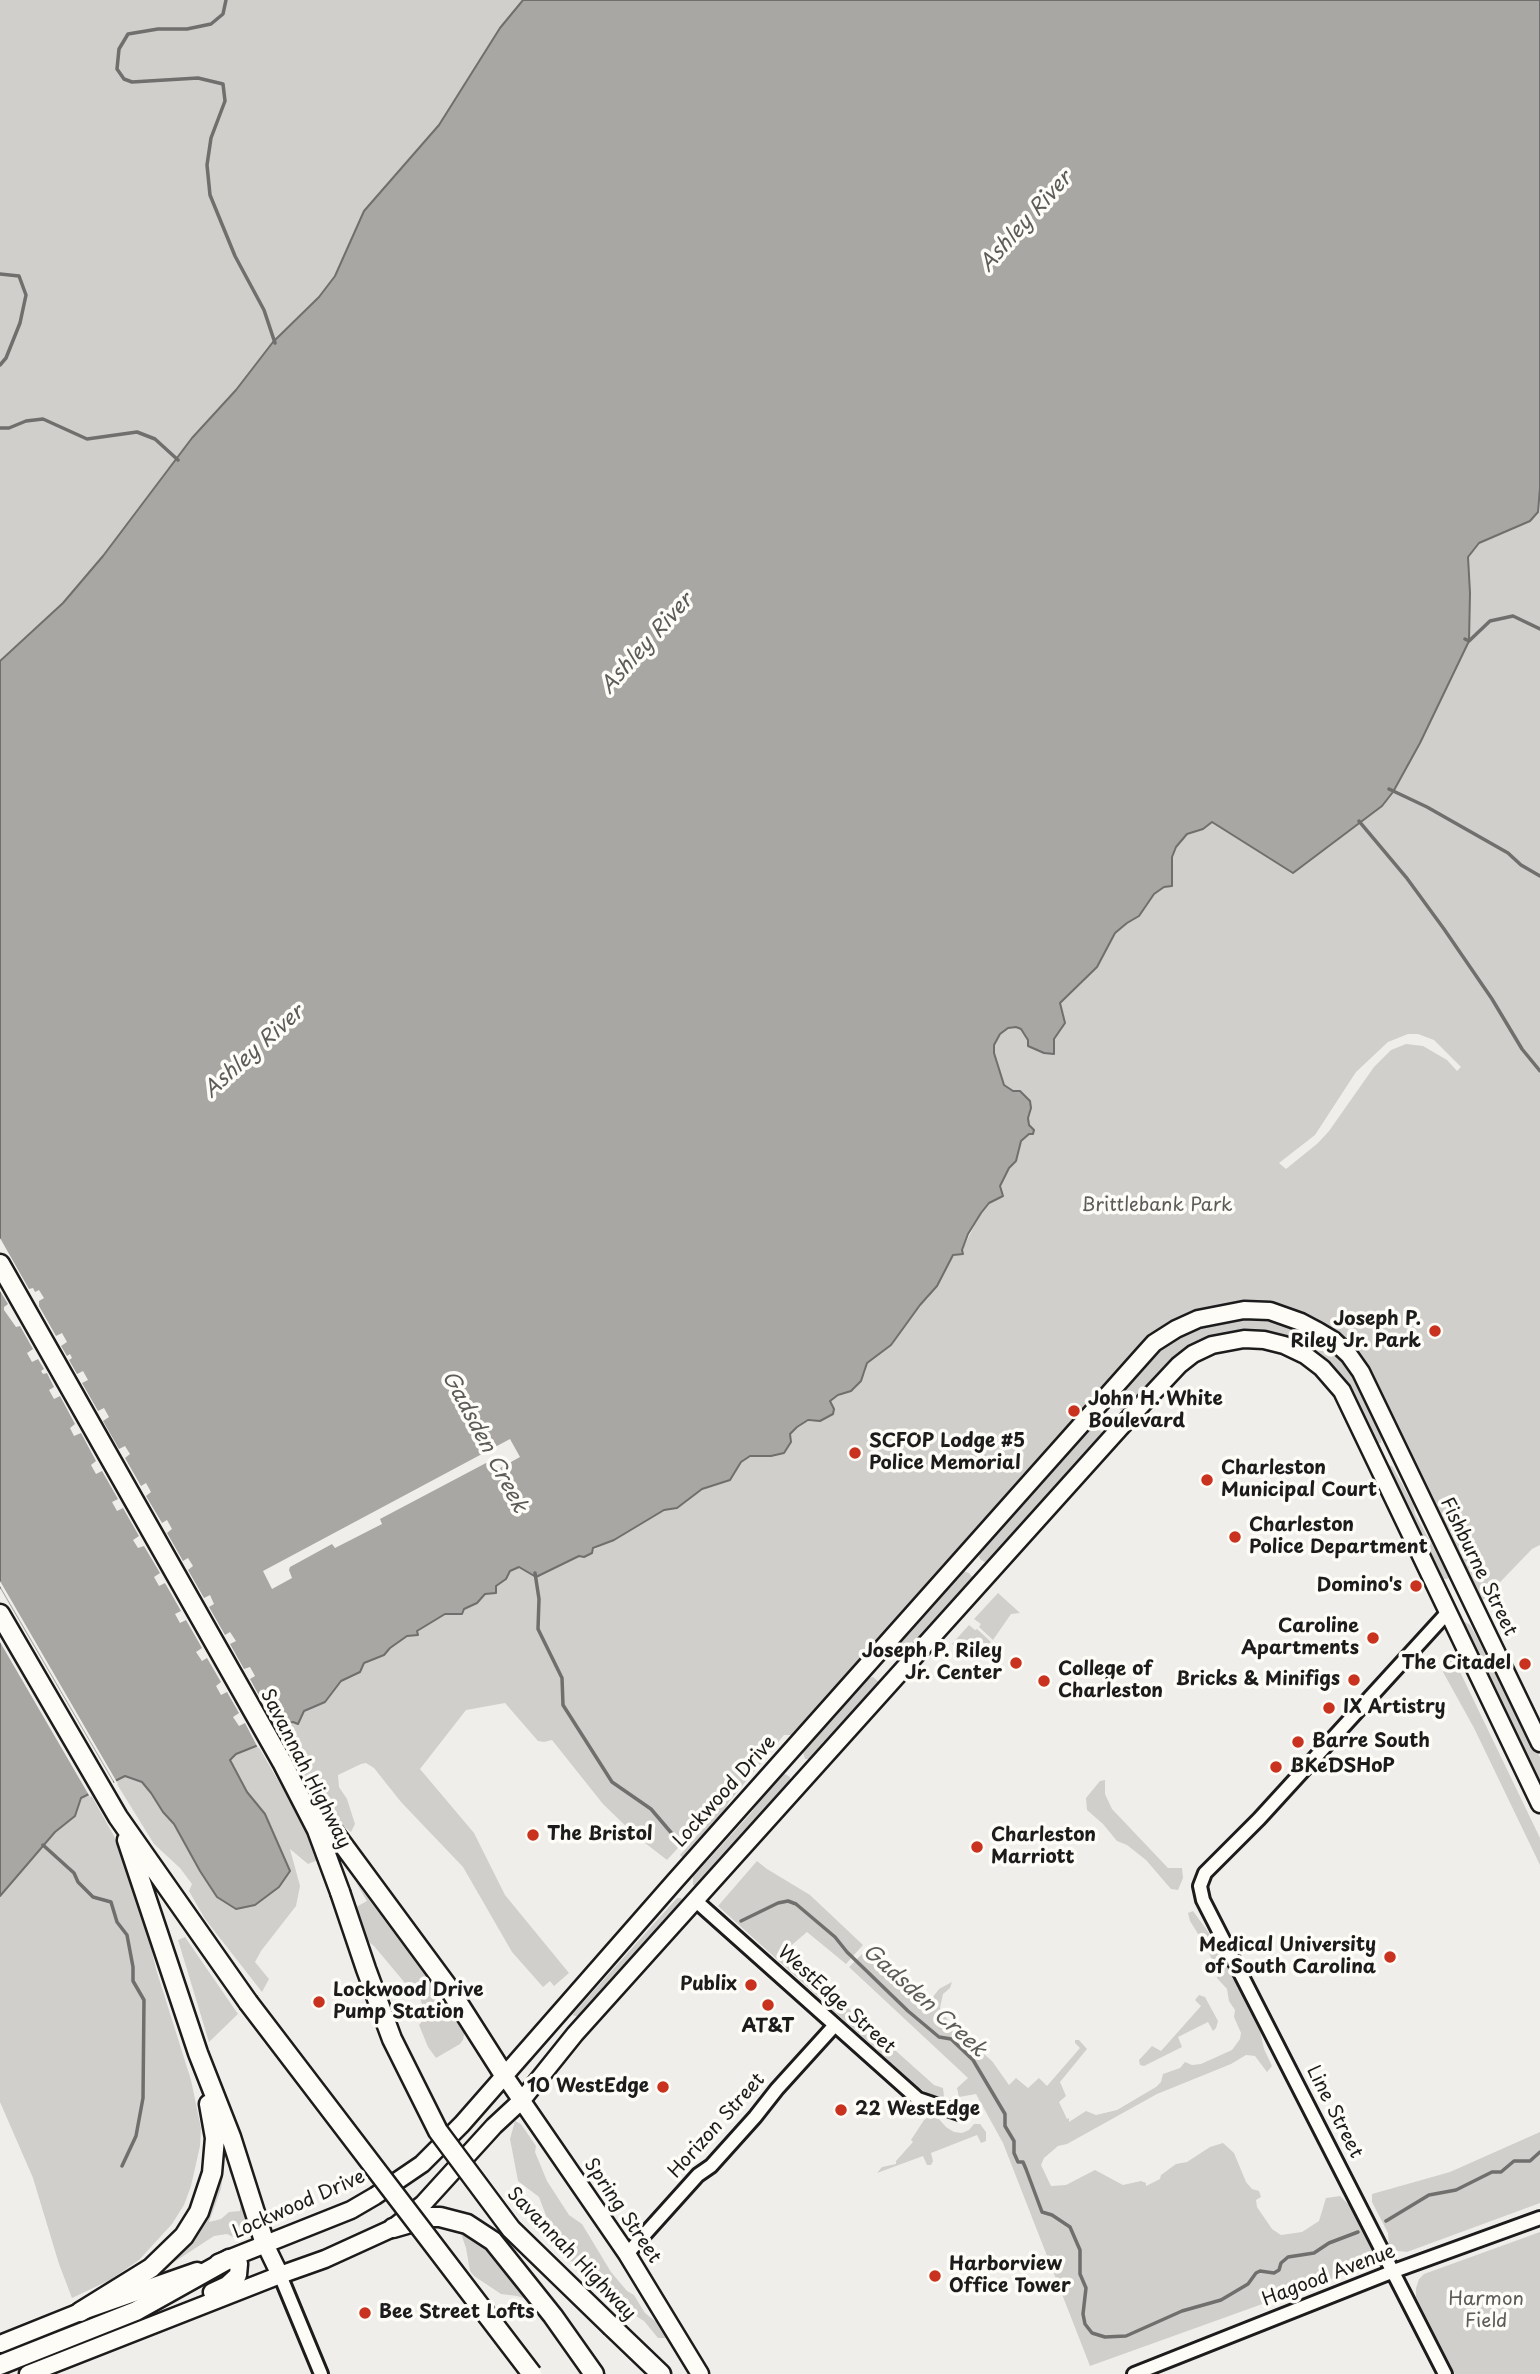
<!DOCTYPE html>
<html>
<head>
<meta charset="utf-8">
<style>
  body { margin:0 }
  canvas { display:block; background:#f0eeea }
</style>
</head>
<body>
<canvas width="1540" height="2374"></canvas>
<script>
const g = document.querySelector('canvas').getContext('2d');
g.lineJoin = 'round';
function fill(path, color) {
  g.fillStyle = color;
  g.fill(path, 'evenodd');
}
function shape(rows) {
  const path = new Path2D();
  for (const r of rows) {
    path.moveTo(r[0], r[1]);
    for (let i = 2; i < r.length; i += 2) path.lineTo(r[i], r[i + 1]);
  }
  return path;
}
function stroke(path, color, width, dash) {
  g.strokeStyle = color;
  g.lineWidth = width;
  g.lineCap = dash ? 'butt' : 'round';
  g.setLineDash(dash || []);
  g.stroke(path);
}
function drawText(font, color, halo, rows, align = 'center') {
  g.font = font + ' "Playpen Sans",sans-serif';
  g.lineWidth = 7;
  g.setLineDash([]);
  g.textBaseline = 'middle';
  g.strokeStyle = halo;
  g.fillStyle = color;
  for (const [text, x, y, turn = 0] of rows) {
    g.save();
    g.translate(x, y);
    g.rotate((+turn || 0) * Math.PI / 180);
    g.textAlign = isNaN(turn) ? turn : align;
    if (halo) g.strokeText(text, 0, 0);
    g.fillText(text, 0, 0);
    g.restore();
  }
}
fill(shape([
  [0,0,523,0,500,28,439,125,364,211,335,276,319,297,273,342,236,390,192,438,103,556,63,603,0,661],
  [1540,488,1540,1545,1532,1549,1480,1603,1367,1370,1283,1309,1186,1318,796,1735,784,1735,728,1803,723,1816,684,1859,680,1855,711,1820,708,1815,667,1860,636,1836,603,1804,552,1740,544,1742,538,1741,505,1703,466,1710,420,1769,474,1833,505,1895,569,1973,554,1986,550,1981,543,1987,512,1952,463,1867,401,1802,374,1768,366,1763,361,1764,338,1775,339,1787,347,1799,355,1824,351,1832,337,1821,325,1799,305,1775,279,1732,289,1722,299,1723,304,1711,325,1702,341,1681,360,1672,364,1663,384,1655,390,1648,408,1636,417,1635,416,1631,445,1614,455,1614,472,1606,485,1594,496,1593,496,1587,510,1571,519,1567,536,1577,614,1540,664,1510,677,1508,702,1489,730,1480,741,1462,750,1456,771,1456,786,1448,790,1434,804,1422,820,1421,831,1405,830,1401,846,1392,865,1373,867,1363,899,1334,920,1305,928,1298,953,1255,962,1250,981,1213,989,1203,1003,1196,1000,1186,1004,1174,1016,1161,1021,1141,1029,1134,1028,1118,1031,1108,1023,1093,1013,1091,1004,1086,994,1053,994,1045,1000,1034,1008,1028,1016,1027,1021,1029,1028,1040,1029,1046,1035,1048,1054,1045,1054,1039,1061,1029,1064,1017,1060,1003,1097,967,1115,933,1144,909,1154,894,1173,876,1172,857,1176,847,1187,834,1203,829,1212,822,1293,873,1382,806,1393,792,1420,743,1469,642,1468,557,1479,543,1530,520,1538,512],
  [1408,1034,1418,1034,1434,1040,1461,1067,1457,1071,1447,1060,1423,1046,1406,1044,1391,1050,1374,1067,1329,1131,1318,1143,1286,1169,1279,1163,1315,1135,1356,1072,1388,1042],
  [1232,1317,1271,1319,1316,1336,1334,1351,1352,1372,1382,1433,1381,1443,1375,1443,1342,1382,1245,1332,1222,1335,1126,1411,1122,1411,1116,1406,1118,1395,1146,1363,1174,1338,1200,1325],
  [1095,1427,1102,1432,1101,1440,992,1560,985,1562,981,1560,979,1557,980,1549,1085,1432],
  [1388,1465,1392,1466,1413,1504,1415,1514,1427,1536,1445,1561,1450,1576,1447,1579,1441,1579,1433,1564,1387,1469],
  [963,1571,969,1573,972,1577,970,1586,908,1652,901,1643,902,1637,959,1573],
  [998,1593,1020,1613,1011,1614,993,1640,979,1627,981,1624,974,1619],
  [1465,1622,1470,1625,1479,1641,1540,1757,1540,1790,1462,1625],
  [969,1625,975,1630,977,1629,991,1642,980,1651,967,1657,952,1644],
  [1451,1653,1540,1838,1540,1865,1474,1728,1443,1672],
  [873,1677,880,1683,813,1759,805,1759,802,1749,864,1679],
  [257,1744,298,1815,318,1860,308,1864,290,1849,300,1886,296,1906,261,1951,255,1962,269,1979,262,1992,205,1919,189,1891,192,1884,180,1868,154,1844,115,1781,125,1776,142,1782,163,1812,174,1824,187,1845,255,1905,279,1887,290,1871,266,1814,247,1792,230,1760,236,1754],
  [785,1774,790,1777,790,1785,700,1887,693,1885,693,1877,751,1813,776,1776],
  [1105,1780,1105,1794,1112,1809,1168,1868,1182,1868,1183,1878,1178,1890,1171,1889,1146,1860,1127,1845,1117,1841,1103,1824,1087,1810,1086,1798,1100,1781],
  [90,1793,114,1836,143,1912,156,1969,191,2080,201,2128,200,2146,191,2186,184,2205,172,2224,139,2260,110,2280,72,2298,59,2264,33,2178,0,2102,0,1896,55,1832,75,1816,81,1798],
  [757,1861,767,1869,810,1895,863,1945,846,1964,807,1932,787,1949,790,1956,934,2085,943,2088,944,2097,931,2095,919,2088,718,1906],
  [355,1881,465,2028,463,2040,460,2044,436,2058,428,2047,419,2025,426,2017,416,1985,405,1983,374,1946,338,1917,367,1901],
  [677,1898,681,1898,684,1902,582,2018,572,2015],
  [1193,1911,1222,1951,1241,1987,1243,1995,1259,2026,1264,2049,1272,2066,1267,2072,1255,2056,1246,2055,1231,2064,1157,2094,1067,2144,1058,2146,1044,2158,1041,2165,1051,2186,1066,2185,1095,2170,1123,2185,1141,2181,1146,2183,1146,2186,1160,2179,1161,2175,1176,2164,1187,2162,1210,2147,1223,2143,1234,2153,1246,2182,1252,2189,1259,2191,1261,2197,1256,2200,1257,2207,1272,2229,1281,2235,1302,2232,1319,2221,1326,2198,1340,2196,1353,2209,1355,2208,1375,2249,1376,2255,1374,2260,1368,2266,1090,2366,1003,2143,976,2094,959,2097,957,2088,968,2078,849,1967,862,1954,871,1958,907,1992,926,2006,939,1989,952,1982,950,1988,943,1994,940,2008,944,2015,954,2028,992,2061,1009,2085,1016,2078,1028,2088,1039,2078,1047,2086,1080,2048,1075,2043,1075,2040,1079,2040,1087,2049,1060,2082,1066,2096,1059,2102,1067,2119,1069,2118,1069,2122,1086,2111,1096,2115,1117,2110,1156,2087,1161,2082,1163,2074,1180,2068,1185,2062,1192,2065,1201,2064,1232,2050,1240,2039,1241,2033,1234,2017,1235,2010,1229,2001,1227,1989,1217,1978,1217,1970,1205,1945,1190,1921,1188,1913],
  [185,1937,238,2014,209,2042,178,1940],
  [1199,1995,1205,1997,1218,2021,1216,2028,1213,2031,1208,2022,1178,2037,1182,2047,1144,2066,1140,2065,1139,2060,1152,2046,1161,2051,1201,2006,1195,2000],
  [930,2116,938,2118,946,2127,954,2132,962,2133,969,2130,974,2124,980,2124,986,2132,986,2141,981,2143,977,2135,931,2153,933,2161,931,2165,927,2165,923,2156,877,2173,882,2167,896,2164,896,2161,913,2142,911,2140,924,2120],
  [515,2121,521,2124,536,2146,535,2152,547,2181,569,2215,582,2224,611,2272,627,2291,634,2295,645,2313,655,2321,658,2320,669,2338,658,2338,644,2321,633,2314,628,2299,608,2291,602,2283,560,2253,539,2197,518,2181,510,2139],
  [1540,2132,1540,2203,1407,2252,1398,2251,1389,2245,1388,2233,1372,2202,1372,2194,1450,2172],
  [229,2163,233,2163,250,2225,249,2231,246,2234,235,2238,227,2234,214,2236,168,2266,183,2248,220,2171,223,2174,221,2189,209,2222,221,2219,229,2212,240,2211,241,2196,229,2171],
  [459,2228,486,2243,537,2303,517,2296,501,2294,474,2276,470,2271,466,2248],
  [1540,2232,1540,2374,1455,2374,1416,2297,1416,2288,1419,2279,1424,2274]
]), '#d0cfcc');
const water = shape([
  [523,0,1540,0,1540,488,1538,512,1530,521,1479,543,1468,557,1470,593,1469,641,1420,743,1393,792,1382,806,1293,873,1212,822,1203,829,1187,834,1176,847,1172,857,1172,886,1164,887,1154,894,1139,916,1127,923,1115,933,1097,967,1060,1003,1065,1023,1054,1039,1054,1054,1044,1053,1028,1046,1028,1040,1021,1029,1016,1027,1008,1028,1000,1034,994,1045,994,1053,1004,1085,1013,1091,1020,1091,1030,1101,1031,1108,1028,1118,1029,1125,1034,1130,1033,1134,1029,1134,1021,1141,1016,1161,1009,1168,1000,1186,1003,1196,989,1203,981,1213,968,1234,962,1250,963,1254,953,1255,937,1286,920,1305,891,1345,867,1363,861,1381,851,1391,838,1395,830,1401,834,1409,833,1414,820,1421,808,1420,797,1427,790,1434,791,1442,784,1453,771,1456,750,1456,741,1462,730,1480,702,1489,677,1508,664,1510,614,1540,593,1548,592,1553,584,1557,579,1556,536,1577,519,1567,510,1571,506,1579,496,1586,496,1593,485,1594,477,1603,464,1609,462,1614,445,1614,417,1631,418,1635,407,1636,390,1648,384,1655,364,1663,360,1672,341,1681,325,1702,304,1711,298,1724,293,1722,285,1724,271,1740,236,1754,230,1760,247,1792,265,1814,290,1871,279,1887,255,1905,236,1909,217,1897,200,1871,174,1824,163,1812,151,1793,142,1782,125,1776,81,1798,75,1816,55,1832,0,1896,0,661,63,603,103,556,192,438,236,390,273,342,319,297,335,276,364,211,439,125,500,28,523,0]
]);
fill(water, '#a8a7a3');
stroke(water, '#706f6d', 2);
fill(shape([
  [0,1238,29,1289,33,1288,35,1292,39,1290,44,1298,39,1301,39,1306,56,1336,62,1333,67,1342,61,1346,67,1356,70,1354,72,1358,69,1360,77,1374,83,1371,88,1380,82,1383,98,1411,104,1408,109,1417,103,1421,119,1449,125,1446,130,1454,125,1458,141,1486,146,1483,151,1492,146,1496,162,1523,167,1520,172,1529,167,1533,183,1561,188,1558,193,1566,188,1570,204,1598,210,1595,214,1604,209,1607,225,1635,230,1632,236,1641,230,1644,244,1669,250,1667,255,1676,250,1679,262,1701,268,1698,273,1707,267,1710,281,1735,273,1743,258,1748,245,1723,239,1726,233,1717,239,1713,227,1692,221,1695,216,1686,221,1682,207,1658,202,1661,196,1652,202,1648,186,1620,180,1623,175,1614,181,1611,165,1583,159,1586,154,1577,160,1573,144,1546,138,1548,133,1540,139,1536,123,1508,117,1511,112,1502,118,1499,102,1471,96,1474,91,1465,96,1461,81,1433,74,1436,70,1428,75,1424,60,1396,54,1399,49,1390,54,1387,47,1373,43,1374,41,1371,44,1369,38,1359,32,1362,27,1353,33,1349,20,1326,16,1327,4,1310,4,1307,8,1304,0,1291],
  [510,1439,520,1457,493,1472,488,1464,486,1463,380,1519,382,1524,335,1548,332,1544,290,1567,289,1570,292,1578,272,1589,263,1571],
  [0,1581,118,1784,116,1785,0,1586],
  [0,1588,115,1785,90,1797,0,1642]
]), '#f0eeea');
stroke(shape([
  [226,0,223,14,211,24,187,29,158,29,128,34,119,49,117,69,124,79,132,82,198,78,223,84,225,101,211,138,207,165,210,195,235,256,264,310,275,343],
  [0,274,19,276,26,295,20,323,6,358,0,365],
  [0,428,9,428,26,421,43,419,87,439,137,432,155,439,178,460],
  [1465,639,1469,641,1490,621,1513,616,1540,629],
  [1389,789,1427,807,1508,853,1521,865,1540,876],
  [1359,821,1406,877,1444,929,1492,999,1522,1049,1540,1071],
  [535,1573,539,1599,538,1629,562,1678,563,1705,612,1782,651,1809,674,1836],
  [43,1845,74,1873,78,1882,93,1897,111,1902,117,1922,127,1935,133,1967,133,1981,144,2000,143,2098,136,2136,122,2166],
  [741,1921,778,1903,788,1901,796,1904,835,1937,847,1952,908,2011,939,2037,951,2039,973,2060,1005,2114,1005,2126,1014,2141,1014,2153,1018,2162,1023,2162,1026,2169,1042,2212,1052,2215,1070,2227,1080,2250,1080,2274,1086,2288,1083,2314,1085,2324,1092,2333,1105,2337,1126,2336,1182,2311,1221,2300,1248,2284,1256,2273,1260,2271,1274,2273,1279,2270,1281,2263,1288,2257,1314,2253,1329,2243,1358,2232],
  [1386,2221,1429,2195,1456,2190,1492,2172,1501,2172,1514,2161,1530,2161,1540,2152]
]), '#706f6d', 3.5);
const minor = shape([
  [696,1901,918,2099,959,2113],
  [627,2254,698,2175,711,2166,755,2117,777,2089,835,2025],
  [280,2275,321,2374],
  [1134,2374,1394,2271,1540,2218],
  [1445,2374,1203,1900,1200,1886,1205,1873,1259,1819,1448,1612]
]);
const major = shape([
  [504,2075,627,2254,700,2374],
  [265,2244,280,2275],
  [218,2263,351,2210,375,2196,422,2164,462,2124,675,1881,1145,1353,1154,1343,1176,1329,1198,1319,1244,1310,1270,1311,1301,1322,1318,1331,1333,1340,1349,1355,1361,1372,1540,1743],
  [212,2292,227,2285,238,2275,239,2264,229,2259],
  [0,2344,80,2312,197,2271],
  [28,2374,280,2275,325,2259,393,2228,423,2204,494,2126,522,2100,575,2034,1120,1428,1179,1365,1193,1354,1212,1345,1244,1339,1264,1340,1284,1345,1305,1355,1322,1368,1342,1391,1540,1804]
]);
const highway = shape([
  [0,1264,282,1762,317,1830,340,1892],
  [0,1614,118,1817,248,2002],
  [313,1804,448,1987,504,2075],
  [127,1840,198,2053,231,2137,265,2244],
  [393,2228,431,2217,440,2217,467,2224,493,2241,553,2316,594,2374],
  [80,2312,151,2268,184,2236,199,2212,212,2173,215,2138,209,2104],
  [612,2327,661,2374],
  [0,2365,136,2311,229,2259]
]);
stroke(minor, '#1c1c1c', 18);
stroke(major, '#1c1c1c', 21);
stroke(highway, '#1c1c1c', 23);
stroke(minor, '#fdfcf7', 12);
stroke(major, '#fdfcf7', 16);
stroke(highway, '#fdfcf7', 18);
const highwayBridge = shape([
  [340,1892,366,1969,392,2039,438,2131,511,2229,612,2327],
  [248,2002,532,2374]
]);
stroke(highwayBridge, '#1c1c1c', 23, []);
stroke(highwayBridge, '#fdfcf7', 18);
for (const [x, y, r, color] of [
  [1435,1331,7,"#c8321e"],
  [1074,1411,7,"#c8321e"],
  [855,1453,7,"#c8321e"],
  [1207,1480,7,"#c8321e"],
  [1235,1537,7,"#c8321e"],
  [1416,1586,7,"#c8321e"],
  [1373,1638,7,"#c8321e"],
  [1016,1663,7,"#c8321e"],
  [1525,1664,7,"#c8321e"],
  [1354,1680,7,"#c8321e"],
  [1044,1681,7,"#c8321e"],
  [1329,1708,7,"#c8321e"],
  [1298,1742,7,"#c8321e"],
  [1276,1767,7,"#c8321e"],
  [533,1835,7,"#c8321e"],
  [977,1847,7,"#c8321e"],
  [1390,1957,7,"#c8321e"],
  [751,1985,7,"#c8321e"],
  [319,2002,7,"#c8321e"],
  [768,2005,7,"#c8321e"],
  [663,2087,7,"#c8321e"],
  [841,2110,7,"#c8321e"],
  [935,2276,7,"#c8321e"],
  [365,2313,7,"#c8321e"]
]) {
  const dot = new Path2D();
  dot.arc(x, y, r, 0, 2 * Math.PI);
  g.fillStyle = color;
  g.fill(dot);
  stroke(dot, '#fdfcf7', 2.5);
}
drawText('19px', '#5b5b5a', '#fdfcf7', [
  ["Brittlebank Park",1157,1206],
  ["Harmon",1486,2300],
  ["Field",1486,2322]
]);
drawText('bold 19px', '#1c1c1c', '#fdfcf7', [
  ["Joseph P.",1421,1320,"right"],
  ["Riley Jr. Park",1421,1342,"right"],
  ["John H. White",1088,1400],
  ["Boulevard",1088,1422],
  ["SCFOP Lodge #5",869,1442],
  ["Police Memorial",869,1464],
  ["Charleston",1221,1469],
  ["Municipal Court",1221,1491],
  ["Charleston",1249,1526],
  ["Police Department",1249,1548],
  ["Domino's",1402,1586,"right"],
  ["Caroline",1359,1627,"right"],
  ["Apartments",1359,1649,"right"],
  ["Joseph P. Riley",1002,1652,"right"],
  ["Jr. Center",1002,1674,"right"],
  ["The Citadel",1511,1664,"right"],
  ["College of",1058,1670],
  ["Charleston",1058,1692],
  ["Bricks & Minifigs",1340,1680,"right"],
  ["IX Artistry",1343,1708],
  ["Barre South",1312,1742],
  ["BKeDSHoP",1290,1767],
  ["The Bristol",547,1835],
  ["Charleston",991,1836],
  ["Marriott",991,1858],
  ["Medical University",1376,1946,"right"],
  ["of South Carolina",1376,1968,"right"],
  ["Publix",737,1985,"right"],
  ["Lockwood Drive",333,1991],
  ["Pump Station",333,2013],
  ["AT&T",768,2027,"center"],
  ["10 WestEdge",649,2087,"right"],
  ["22 WestEdge",855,2110],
  ["Harborview",949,2265],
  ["Office Tower",949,2287],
  ["Bee Street Lofts",379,2313]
], 'left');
drawText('19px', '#1c1c1c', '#fdfcf7', [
  ["Fishburne Street",1478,1567,64],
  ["Savannah Highway",305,1769,63],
  ["Lockwood Drive",725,1792,-48],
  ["WestEdge Street",836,2000,42],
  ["Line Street",1334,2112,63],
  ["Horizon Street",717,2126,-48],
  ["Lockwood Drive",299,2205,-24],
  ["Spring Street",622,2211,56],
  ["Savannah Highway",571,2254,46],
  ["Hagood Avenue",1329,2276,-21]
]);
drawText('italic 21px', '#5b5b59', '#fdfcf7', [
  ["Ashley River",1026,222,-48],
  ["Ashley River",647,644,-48],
  ["Ashley River",254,1052,-42],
  ["Gadsden Creek",484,1442,62],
  ["Gadsden Creek",924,2001,42]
]);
</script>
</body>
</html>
